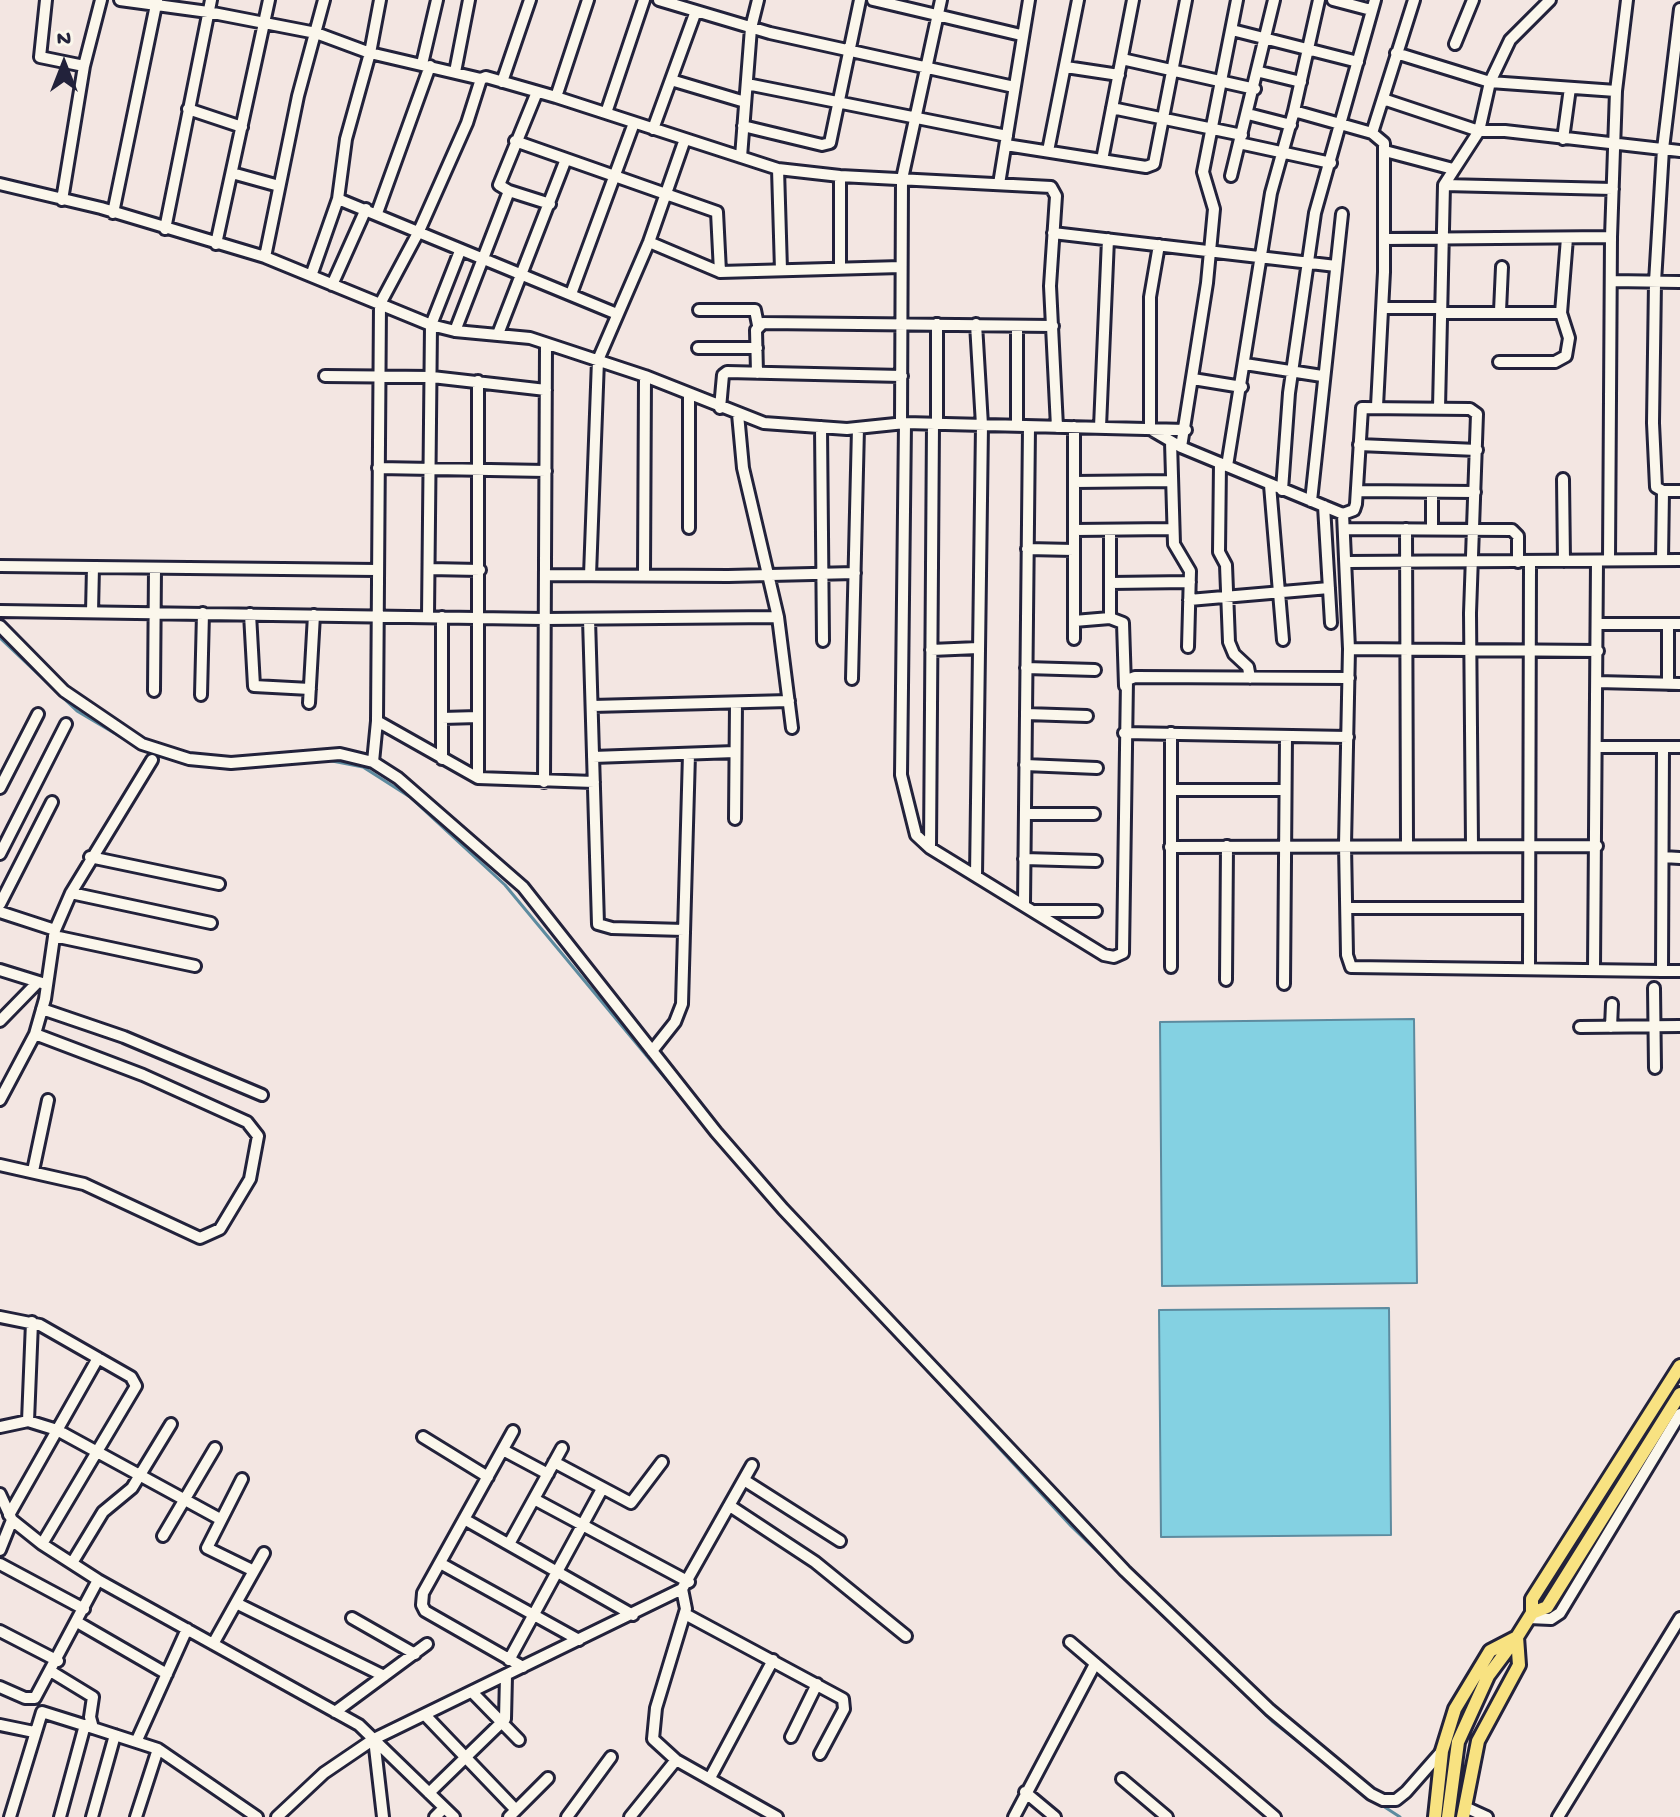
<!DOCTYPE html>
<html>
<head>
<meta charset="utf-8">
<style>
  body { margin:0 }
  #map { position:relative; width:1680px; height:1817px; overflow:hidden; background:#f3e6e2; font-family:"Gochi Hand",sans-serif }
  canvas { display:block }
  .north { position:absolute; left:24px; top:24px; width:80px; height:80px; -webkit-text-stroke:6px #fbf7ec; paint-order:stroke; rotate:0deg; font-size:22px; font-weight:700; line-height:32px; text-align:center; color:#22223b }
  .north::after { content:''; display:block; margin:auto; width:28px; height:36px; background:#22223b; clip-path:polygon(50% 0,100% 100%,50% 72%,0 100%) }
</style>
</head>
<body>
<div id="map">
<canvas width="1680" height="1817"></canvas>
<div class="north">N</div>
</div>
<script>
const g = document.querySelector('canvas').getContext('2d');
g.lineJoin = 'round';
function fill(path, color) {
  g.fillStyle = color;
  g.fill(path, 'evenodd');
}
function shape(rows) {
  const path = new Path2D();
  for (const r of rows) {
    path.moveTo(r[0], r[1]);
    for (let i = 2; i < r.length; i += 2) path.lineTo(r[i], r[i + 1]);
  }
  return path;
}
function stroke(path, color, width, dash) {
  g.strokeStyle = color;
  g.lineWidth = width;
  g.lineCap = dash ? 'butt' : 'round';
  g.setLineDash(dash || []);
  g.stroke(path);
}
const water = shape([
  [1414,1019,1417,1283,1162,1286,1160,1022,1414,1019],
  [1389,1308,1391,1535,1161,1537,1159,1310,1389,1308]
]);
fill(water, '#84d1e2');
stroke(water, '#5d8b9f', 2);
stroke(shape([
  [0,638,77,711,141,749,185,764,230,769,327,760,363,767,410,797,505,885,709,1131],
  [714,1137,759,1189],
  [851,1288,1071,1526,1272,1721,1357,1788],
  [1380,1804,1400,1817]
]), '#5d8b9f', 3);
const minor = shape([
  [46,0,40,57,84,66],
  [120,0,208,12,316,33,370,53,346,139,338,199,311,276],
  [380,0,370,53,481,79,486,77,556,97,778,169,840,176,1051,187,1056,196,1050,286,1057,427],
  [659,0,770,33,1014,87],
  [873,0,1021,35],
  [1333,0,1371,10],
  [1232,30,1358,62],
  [1455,44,1473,0],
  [1396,53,1490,82,1616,91],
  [1122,59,1255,89],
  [422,64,437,0],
  [1066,67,1119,75],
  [455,72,469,0],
  [1260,72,1301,82],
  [671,80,745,102],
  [502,82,530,0],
  [747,84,1007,136],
  [556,97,588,0],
  [1383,99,1479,131,1505,131,1680,151],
  [1112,108,1242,135],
  [188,109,242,127],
  [1294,111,1372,133,1384,143,1384,272,1377,406],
  [606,113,644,0],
  [1248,114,1291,125],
  [743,126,822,145,830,143,860,0],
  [653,129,696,11],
  [1372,133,1414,0],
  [1563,139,1570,88],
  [515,141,717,212,720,272],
  [1239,143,1331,163],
  [1006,145,1146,167,1154,164,1186,0],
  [1048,151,1078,0],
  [1385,151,1453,169],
  [741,157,751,28,758,0],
  [1102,160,1133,0],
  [778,169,781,270],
  [232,173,279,186],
  [1231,176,1274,0],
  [0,184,101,208,265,257,431,325,455,331,530,338,645,376,764,423,847,429,905,423,1186,430],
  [999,184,1029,0],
  [1444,185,1613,189],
  [509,191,550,204],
  [338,199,617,314],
  [62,200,84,66,101,0],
  [113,213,157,0],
  [377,213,430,66],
  [165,229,211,0],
  [1053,233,1336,266],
  [1384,239,1611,237],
  [649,242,720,272,901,267],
  [216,244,269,0],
  [1159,245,1150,297,1150,429,1181,447,1343,514],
  [265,257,298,96,324,0],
  [840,268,840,176],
  [1611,281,1680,282],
  [332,285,366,209],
  [571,294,634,123],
  [1383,308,1441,308],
  [699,310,755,310,758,325],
  [1500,311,1502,267],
  [1441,313,1561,313],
  [1017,326,1017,426],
  [455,331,509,191,499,185,537,92],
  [498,334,566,159],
  [698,348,757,348],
  [1499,362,1555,362,1566,356,1569,338,1561,313,1567,238],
  [1245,364,1322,376],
  [757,373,756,330,763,323,1053,326],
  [325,376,432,377,546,390],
  [1193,379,1242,387],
  [689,395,689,528],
  [720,408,723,375,727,372,902,376],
  [1439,408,1444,185,1479,131,1490,82,1510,40,1550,0],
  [738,414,743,468,778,617,792,728],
  [901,423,902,179,941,0],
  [905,423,901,775,916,835,930,848,1104,955,1114,957,1123,953,1127,680,1135,677,1349,678],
  [937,424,937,324],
  [821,427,823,641],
  [1100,427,1108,239],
  [1171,442,1174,544,1190,571,1188,647],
  [1359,445,1477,450],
  [1181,447,1207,283,1214,209,1203,172,1237,0],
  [1220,463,1219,552,1226,565,1229,642,1234,654,1248,667,1250,678],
  [1227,466,1271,193,1294,111,1319,0],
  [378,468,546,471],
  [1563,479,1564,561],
  [1074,482,1172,481],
  [1270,485,1283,640],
  [1282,490,1289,393,1315,213,1375,0],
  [1357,491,1475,492],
  [1663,491,1680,491],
  [1311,501,1342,214],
  [1324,506,1331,623],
  [1344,529,1512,530,1518,536,1518,562],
  [1406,529,1407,845],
  [1432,529,1432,492],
  [1074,530,1173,529],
  [1027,549,1074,550],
  [1609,560,1611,237,1616,91,1627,0],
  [1662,560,1663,491,1656,487,1653,423,1655,282,1663,149,1680,9],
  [1347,562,1680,560],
  [0,566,377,570],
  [429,569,480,570],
  [546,575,728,576,855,573],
  [590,575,598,360,649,242,685,139],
  [644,575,645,376],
  [1110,583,1190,582],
  [1189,600,1329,588],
  [0,611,544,619,778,617],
  [92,612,93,567],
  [250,614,254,686,310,689],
  [428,616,431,325,460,251],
  [442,617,442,759],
  [1110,618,1123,623,1125,686],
  [589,619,598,924,612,928,684,930],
  [1074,621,1110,618,1110,530],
  [1598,624,1680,624],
  [0,626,64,691,142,744,189,759,231,763,340,754,373,762,398,778,523,887,716,1132,783,1209,1125,1571,1270,1710,1371,1794,1383,1800,1396,1800,1406,1792,1442,1751],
  [1074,639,1074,427],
  [1349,649,1598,651],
  [931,650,978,648],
  [1026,668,1095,670],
  [852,679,858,428],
  [1597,682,1680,684],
  [1668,684,1668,624],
  [154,691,155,568],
  [201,695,203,613],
  [309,703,314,615],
  [592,706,789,701],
  [1026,714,1087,716],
  [442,718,478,717],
  [377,721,478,778,594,782],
  [1124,733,1348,737],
  [1598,747,1680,747],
  [593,757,735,752],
  [373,762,377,721,380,304,419,231,467,123,481,79],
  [1025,765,1097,768],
  [478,778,478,381],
  [544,782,546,345],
  [0,788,38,714],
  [1171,790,1284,790],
  [1025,814,1094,814],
  [735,819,736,703],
  [1472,845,1470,613,1477,414,1470,409,1362,408,1356,504,1354,510,1343,514,1349,649,1345,845,1347,955,1351,967,1662,971,1663,747],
  [1170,847,1597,846],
  [930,848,933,424],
  [0,854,66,724],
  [90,857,219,884],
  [1663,857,1680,858],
  [1024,859,1096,861],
  [976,876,982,425,976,324],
  [71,893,211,923],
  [0,904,52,802],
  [1024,905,1029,427],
  [1347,908,1529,908],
  [1035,911,1096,911],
  [0,912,55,930],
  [54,936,195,966],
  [1171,967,1171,733],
  [1529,968,1530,562],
  [1594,969,1597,561],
  [0,970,42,983],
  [1662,971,1680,971],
  [1226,980,1227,846],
  [1284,984,1286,736],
  [1654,988,1655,1068],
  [42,1009,124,1037,262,1095],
  [0,1021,38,982],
  [1580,1027,1680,1026],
  [1611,1027,1612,1004],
  [652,1051,675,1022,682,1004,689,754],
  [0,1100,35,1034,45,999,55,930,71,893,152,760],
  [0,1165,84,1184,200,1238,220,1229,250,1179,258,1136,247,1122,143,1075,35,1034],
  [33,1171,48,1100],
  [0,1317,40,1325,131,1377,136,1386,42,1544],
  [28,1421,32,1322],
  [0,1427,28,1421,57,1430,220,1519],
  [513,1431,423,1593,422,1605,425,1611,523,1667],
  [423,1437,488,1477],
  [503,1450,548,1474],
  [554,1462,631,1503,662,1462],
  [242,1479,207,1548,254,1571],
  [744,1480,840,1541],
  [0,1494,12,1520,42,1544,98,1580,359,1725,454,1817],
  [534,1499,689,1582],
  [730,1506,815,1562,906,1636],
  [9,1515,98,1358],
  [464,1519,633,1615],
  [163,1536,215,1448],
  [509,1544,562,1448],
  [0,1550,12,1520],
  [72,1563,103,1512,132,1488,171,1424],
  [440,1563,579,1640],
  [0,1564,84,1609],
  [682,1589,686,1609,656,1708,653,1739,676,1760,777,1817],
  [236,1603,384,1676],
  [685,1614,843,1699,844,1709,820,1754],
  [352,1618,415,1654],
  [1529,1618,1551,1619,1560,1613,1680,1414],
  [77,1622,167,1674],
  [0,1631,58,1661],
  [1070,1642,1275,1817],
  [213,1644,264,1553],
  [509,1660,602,1489],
  [52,1672,93,1697,90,1717,93,1728,158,1749,257,1817],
  [0,1687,25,1698,35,1698,98,1580],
  [472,1692,519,1740],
  [335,1712,427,1644],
  [425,1715,516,1810],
  [0,1725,34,1732],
  [791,1737,817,1684],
  [374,1739,383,1817],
  [137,1740,187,1629],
  [710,1778,773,1660],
  [1122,1779,1167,1817],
  [1025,1792,1055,1817],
  [429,1793,505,1719,506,1676],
  [1465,1807,1487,1817],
  [10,1817,42,1712,93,1728],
  [60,1817,85,1725],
  [92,1817,115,1735],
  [136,1817,158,1749],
  [277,1817,324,1773,374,1739,682,1589,752,1465],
  [435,1817,444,1808],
  [509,1817,548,1778],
  [567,1817,611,1757],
  [630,1817,676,1760],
  [1014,1817,1095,1664],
  [1558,1817,1680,1618]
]);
const major = shape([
  [1532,1613,1547,1607,1680,1394],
  [1435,1817,1442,1751,1455,1709,1490,1651,1517,1637,1519,1665,1478,1741,1463,1817],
  [1448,1817,1458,1742,1488,1676,1517,1637,1532,1613,1532,1599,1680,1366]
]);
stroke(minor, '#22223b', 16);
stroke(major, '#22223b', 18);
stroke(minor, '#fbf7ec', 10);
stroke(major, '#f8e281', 12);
</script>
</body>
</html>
